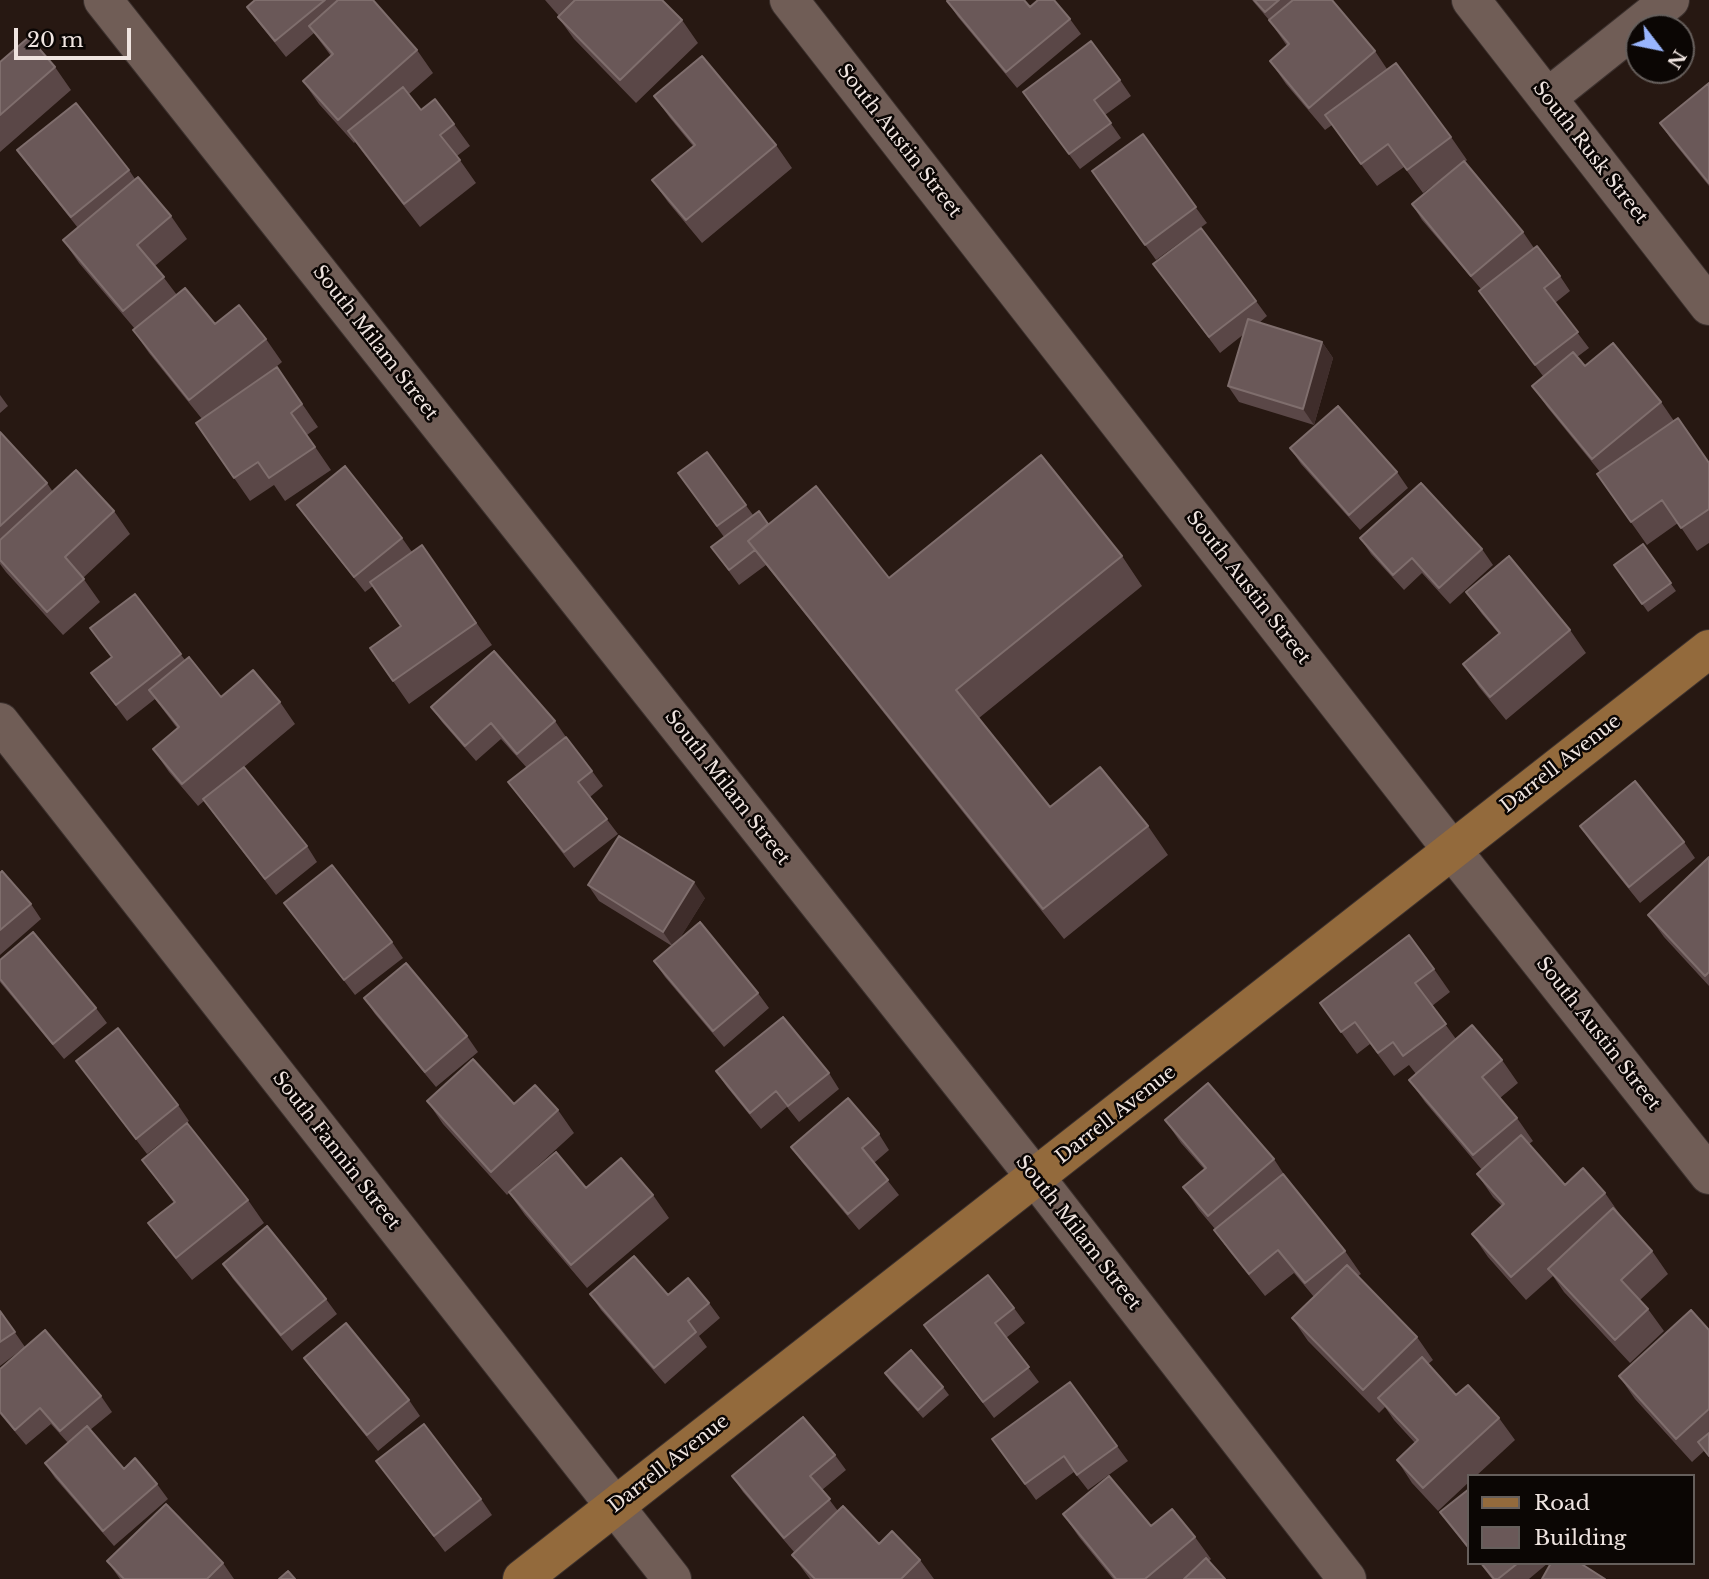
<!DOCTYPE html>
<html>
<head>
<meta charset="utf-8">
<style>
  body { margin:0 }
  #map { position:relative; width:1709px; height:1579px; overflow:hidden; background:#271812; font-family:"Libre Baskerville",serif }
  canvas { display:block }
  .legend { position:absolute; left:1467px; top:1474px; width:228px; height:91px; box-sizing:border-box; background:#0b0604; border:2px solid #665f5c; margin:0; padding:9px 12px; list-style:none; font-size:21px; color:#efe4e0 }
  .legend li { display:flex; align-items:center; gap:14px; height:35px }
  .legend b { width:35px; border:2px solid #665f5c }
  .north { position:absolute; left:1625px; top:14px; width:70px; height:70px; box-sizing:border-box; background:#0b0604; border:2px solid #665f5c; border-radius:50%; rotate:122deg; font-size:19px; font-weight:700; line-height:28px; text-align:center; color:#efe4e0 }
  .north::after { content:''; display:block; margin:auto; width:24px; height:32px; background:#99b5fd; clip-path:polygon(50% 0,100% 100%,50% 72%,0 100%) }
  .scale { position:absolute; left:14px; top:28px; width:117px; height:32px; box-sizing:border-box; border:4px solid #efe4e0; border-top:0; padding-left:9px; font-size:21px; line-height:24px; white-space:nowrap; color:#efe4e0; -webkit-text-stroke:5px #0b0604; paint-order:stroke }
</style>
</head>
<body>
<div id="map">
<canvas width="1709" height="1579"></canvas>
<ul class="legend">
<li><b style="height:9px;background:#936a3c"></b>Road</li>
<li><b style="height:19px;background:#6a5858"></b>Building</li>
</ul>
<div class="north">N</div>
<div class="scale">20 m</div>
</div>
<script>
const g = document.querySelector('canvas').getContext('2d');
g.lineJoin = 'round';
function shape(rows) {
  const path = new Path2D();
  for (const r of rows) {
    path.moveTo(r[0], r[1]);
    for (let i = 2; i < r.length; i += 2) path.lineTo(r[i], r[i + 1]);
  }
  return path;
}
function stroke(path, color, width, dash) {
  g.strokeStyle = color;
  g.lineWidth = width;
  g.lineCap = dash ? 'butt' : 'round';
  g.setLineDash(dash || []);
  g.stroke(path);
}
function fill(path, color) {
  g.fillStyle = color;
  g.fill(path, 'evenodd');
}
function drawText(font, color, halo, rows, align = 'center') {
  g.font = font + ' "Libre Baskerville",serif';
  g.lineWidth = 5;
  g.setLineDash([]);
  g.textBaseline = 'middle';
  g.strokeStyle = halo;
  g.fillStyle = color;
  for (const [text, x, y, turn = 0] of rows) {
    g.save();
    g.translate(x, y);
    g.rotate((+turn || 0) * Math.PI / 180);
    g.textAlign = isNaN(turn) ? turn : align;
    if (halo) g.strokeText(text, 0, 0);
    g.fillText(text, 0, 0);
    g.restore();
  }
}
const minor = shape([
  [103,0,1036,1178,1347,1579],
  [789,0,1452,850,1709,1175],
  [1471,0,1709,306],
  [1547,98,1670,0],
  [0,722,672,1579]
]);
const major = shape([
  [522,1579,1709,649]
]);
stroke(minor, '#3c312e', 40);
stroke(major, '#3c312e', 40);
stroke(minor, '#705d56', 38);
stroke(major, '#936a3c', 38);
fill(shape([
  [255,0,373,0,417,50,433,73,409,94,421,110,454,124,470,146,457,156,476,183,420,227,355,142,354,143,319,104,303,81,331,56,314,33,286,57,258,22,247,7],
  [545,0,662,0,682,20,698,43,636,103,574,39,558,17,566,10,559,16],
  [1252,0,1332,0,1375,51,1387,69,1451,137,1467,160,1465,162,1523,232,1534,248,1522,258,1560,276,1570,291,1555,303,1589,348,1577,357,1585,366,1661,402,1674,421,1709,462,1709,543,1697,551,1678,523,1647,545,1597,474,1600,472,1548,408,1532,386,1543,376,1490,306,1479,291,1481,289,1422,220,1412,204,1442,179,1423,193,1404,167,1377,186,1332,125,1325,130,1286,84,1270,61,1287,46,1269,20],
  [947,1,1030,7,1070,19,1081,34,1017,88,958,17],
  [0,62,55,67,71,90,0,152],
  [1120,80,1131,96,1105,115,1121,138,1080,169,1034,108],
  [1709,83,1709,186,1671,139,1660,123],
  [654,96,776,145,792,168,702,243,668,202,652,180,693,146,670,118],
  [1143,134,1207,223,1156,260,1092,171],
  [17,150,129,170,135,179,171,216,187,239,155,266,177,295,215,324,266,339,282,362,265,376,277,367,318,427,307,435,331,470,285,501,274,485,250,501,196,423,202,419,149,353,133,330,135,329,79,263,63,240,78,228,28,165],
  [1153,264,1256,301,1267,316,1259,323,1322,342,1333,358,1314,425,1239,402,1228,386,1244,334,1220,353],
  [0,395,8,406,0,413],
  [0,432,47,483,53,492,114,511,130,534,83,578,100,602,63,635,6,572,0,564],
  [1290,448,1397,472,1408,488,1360,530,1301,464],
  [707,452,753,515,768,524,889,578,1122,556,1142,586,979,718,1050,807,1148,826,1168,855,1064,939,766,565,739,585,722,562,711,547,724,537,678,473],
  [297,505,402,538,412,552,422,545,492,645,409,704,370,648,401,626,373,586,365,592,308,520],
  [1360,538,1482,549,1493,565,1450,604,1422,573,1404,590,1371,554],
  [1643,544,1676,591,1648,612,1614,565],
  [1466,592,1570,630,1586,653,1506,720,1479,687,1463,664,1499,634,1482,614],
  [135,594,185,660,221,697,280,702,295,724,244,767,307,846,317,862,276,895,204,801,198,806,169,772,153,749,177,728,155,699,127,721,91,673,112,657,90,628],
  [431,707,555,721,566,737,562,740,592,771,603,786,590,797,618,834,574,868,508,782,527,768,501,739,476,761,442,722],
  [1580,826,1684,842,1695,858,1640,903,1591,842],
  [1709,857,1709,986,1664,937,1648,915],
  [0,873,31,904,41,919,0,955],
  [588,885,705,898,678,941,758,993,769,1008,724,1047,665,977,654,961,672,946,599,901],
  [284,903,392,942,403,958,355,995],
  [0,960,96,1008,107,1023,64,1059,0,982],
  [1434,969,1450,992,1432,1006,1456,1039,1502,1060,1518,1083,1500,1098,1517,1118,1533,1141,1529,1144,1565,1185,1605,1193,1621,1216,1620,1216,1652,1251,1668,1274,1640,1300,1648,1309,1664,1331,1630,1363,1564,1292,1553,1276,1526,1300,1488,1257,1472,1234,1502,1206,1493,1197,1477,1174,1482,1170,1425,1102,1409,1080,1416,1074,1409,1065,1394,1076,1370,1044,1357,1054,1320,1003],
  [364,998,467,1036,478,1052,436,1087,375,1014],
  [76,1061,178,1105,189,1121,147,1154],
  [716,1071,829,1073,839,1089,799,1122,787,1107,761,1129,727,1087],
  [427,1101,514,1104,558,1110,574,1133,517,1185,586,1188,653,1195,669,1218,587,1288,525,1215,509,1193,507,1195,443,1124],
  [1165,1120,1274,1159,1289,1182,1345,1251,1361,1274,1358,1276,1417,1337,1433,1360,1428,1364,1456,1395,1499,1418,1515,1440,1476,1476,1469,1476,1469,1482,1438,1511,1412,1483,1397,1460,1415,1443,1394,1420,1385,1407,1379,1413,1308,1341,1292,1318,1314,1297,1294,1273,1265,1296,1230,1252,1214,1230,1215,1229,1199,1210,1183,1187,1204,1169,1181,1143],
  [879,1134,889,1150,874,1163,899,1195,859,1230,802,1162,791,1147],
  [142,1160,248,1200,264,1223,192,1280,164,1245,148,1223,174,1203],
  [223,1264,326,1299,337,1314,292,1351,233,1279],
  [590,1294,668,1295,709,1303,720,1318,699,1336,707,1347,665,1384,601,1310],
  [1014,1308,1025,1323,1006,1338,1039,1382,994,1418,924,1325],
  [0,1311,25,1347,101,1396,112,1412,90,1430,124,1469,157,1484,168,1499,114,1546,55,1478,45,1463,68,1443,51,1424,26,1445,0,1414,0,1369,21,1350,0,1366],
  [1709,1330,1709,1457,1704,1451,1692,1462,1635,1399,1619,1376],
  [304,1358,409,1400,420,1416,378,1451,315,1373],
  [885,1373,943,1387,949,1395,923,1418,890,1381],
  [1070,1382,1128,1461,1088,1490,1074,1472,1036,1500,992,1439],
  [835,1455,846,1470,822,1490,838,1511,879,1544,920,1560,934,1579,810,1579,792,1555,794,1552,743,1492,732,1476],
  [376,1461,481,1499,492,1515,445,1552],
  [1469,1489,1469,1550,1440,1512],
  [1063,1514,1151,1526,1195,1537,1211,1559,1209,1561,1225,1579,1113,1579,1079,1537],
  [107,1561,223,1563,234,1579,120,1579],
  [1480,1563,1548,1563,1529,1579,1492,1579]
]), '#5a4747');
fill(shape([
  [1322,342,1333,358,1314,425,1303,409],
  [694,882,705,898,674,948,663,932]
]), '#3f2d2b');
const building = shape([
  [255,0,325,0,275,41,247,7,255,0],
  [338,0,373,0,417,50,338,120,303,81,333,54,309,26,338,0],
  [575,0,662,0,682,20,620,80,558,17,575,0],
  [948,0,1024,0,1030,7,1038,0,1054,0,1070,19,1006,72,947,1,948,0],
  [1254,0,1279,0,1265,12,1254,0],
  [1293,0,1332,0,1375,51,1309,108,1270,61,1289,44,1269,20,1293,0],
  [29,37,55,67,0,115,0,62,29,37],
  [1091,41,1120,80,1094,100,1111,123,1069,154,1023,92,1091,41],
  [702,56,776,145,686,220,652,180,695,145,654,96,702,56],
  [1396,63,1451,137,1407,170,1388,144,1361,164,1325,115,1396,63],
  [1709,83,1709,183,1660,123,1709,83],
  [403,87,421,110,435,99,454,124,440,135,460,160,404,204,348,131,403,87],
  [76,103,129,170,71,217,17,150,76,103],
  [1143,134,1196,207,1145,245,1092,171,1143,134],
  [1464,161,1523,232,1471,276,1412,204,1464,161],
  [138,177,171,216,137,245,164,277,123,311,63,240,138,177],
  [1201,228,1256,301,1209,337,1153,264,1201,228],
  [1537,246,1560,276,1544,288,1578,332,1535,365,1479,291,1537,246],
  [185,288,215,324,239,305,266,339,189,400,133,330,185,288],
  [1248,319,1322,342,1303,409,1228,386,1248,319],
  [1613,343,1661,402,1592,459,1532,386,1573,352,1585,366,1613,343],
  [277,367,302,404,291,413,315,447,269,478,258,462,234,478,196,423,277,367],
  [1338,406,1397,472,1349,515,1290,448,1338,406],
  [1678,418,1709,463,1709,509,1681,528,1662,500,1631,522,1597,474,1678,418],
  [0,432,47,483,0,526,0,432],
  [707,452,746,505,717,526,678,473,707,452],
  [1041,455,1122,556,956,690,1050,807,1100,767,1148,826,1043,909,748,541,816,486,889,578,1041,455],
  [345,466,402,538,354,577,297,505,345,466],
  [76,470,114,511,65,557,84,579,47,612,0,560,0,540,76,470],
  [1421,483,1482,549,1439,588,1412,558,1393,575,1360,538,1421,483],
  [759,511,768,524,748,541,755,550,729,570,711,547,759,511],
  [1643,544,1671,583,1642,604,1614,565,1643,544],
  [422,545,476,623,393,681,370,648,401,626,370,582,422,545],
  [1509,556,1570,630,1490,697,1463,664,1500,633,1466,592,1509,556],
  [135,594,181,654,116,705,91,673,112,657,90,628,135,594],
  [494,651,555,721,517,754,491,723,465,746,431,707,494,651],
  [189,657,221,697,253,670,280,702,182,784,153,749,179,727,149,690,189,657],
  [566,737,592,771,578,782,607,819,564,852,508,782,566,737],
  [244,767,307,846,265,879,203,799,244,767],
  [1635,781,1684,842,1629,887,1580,826,1635,781],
  [619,836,694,882,663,932,588,885,619,836],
  [1709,857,1709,972,1705,976,1648,915,1709,857],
  [332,865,392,942,344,980,284,903,332,865],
  [2,871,31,904,0,930,0,873,2,871],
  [700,922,758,993,713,1031,654,961,700,922],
  [33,932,96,1008,53,1044,0,979,0,960,33,932],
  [1409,935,1434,969,1415,983,1446,1024,1403,1056,1393,1042,1378,1053,1355,1022,1341,1032,1320,1003,1409,935],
  [406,963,467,1036,425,1072,364,998,406,963],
  [783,1017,829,1073,788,1106,776,1091,750,1113,716,1071,783,1017],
  [1472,1025,1502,1060,1482,1077,1517,1118,1473,1155,1409,1080,1472,1025],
  [118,1028,178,1105,136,1139,76,1061,118,1028],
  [473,1059,514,1104,535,1085,558,1110,491,1172,427,1101,473,1059],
  [1208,1083,1274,1159,1208,1216,1183,1187,1206,1168,1165,1120,1208,1083],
  [848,1098,879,1134,862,1148,888,1180,848,1214,791,1147,848,1098],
  [187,1123,248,1200,176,1258,148,1223,175,1202,142,1160,187,1123],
  [1521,1135,1565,1185,1583,1168,1605,1193,1511,1277,1472,1234,1504,1204,1477,1174,1521,1135],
  [556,1152,586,1188,621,1158,653,1195,571,1265,509,1192,556,1152],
  [1283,1174,1345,1251,1305,1283,1278,1250,1249,1274,1214,1230,1283,1174],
  [1613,1208,1652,1251,1621,1280,1648,1309,1615,1340,1548,1269,1613,1208],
  [267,1226,326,1299,281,1335,223,1264,267,1226],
  [634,1256,668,1295,688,1278,709,1303,688,1321,696,1332,654,1368,590,1294,634,1256],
  [1347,1265,1417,1337,1363,1390,1292,1318,1347,1265],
  [988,1275,1014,1308,995,1323,1029,1367,983,1402,924,1325,988,1275],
  [1691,1310,1709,1330,1709,1409,1676,1439,1619,1376,1691,1310],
  [0,1311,15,1332,0,1342,0,1311],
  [346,1323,409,1400,367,1435,304,1358,346,1323],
  [45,1330,101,1396,60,1431,40,1408,15,1430,0,1412,0,1369,45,1330],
  [911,1350,943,1387,918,1410,885,1373,911,1350],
  [1422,1357,1456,1395,1468,1385,1499,1418,1423,1488,1397,1460,1418,1440,1378,1398,1422,1357],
  [1070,1382,1117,1446,1077,1475,1064,1456,1025,1484,992,1439,1070,1382],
  [803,1417,835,1455,810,1476,830,1499,784,1538,732,1476,803,1417],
  [424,1424,481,1499,434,1536,376,1461,424,1424],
  [87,1426,124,1469,135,1458,157,1484,103,1531,45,1463,87,1426],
  [1709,1433,1709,1456,1698,1442,1709,1433],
  [1109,1476,1151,1526,1172,1509,1195,1537,1145,1579,1116,1579,1063,1514,1109,1476],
  [1469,1489,1469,1548,1440,1512,1469,1489],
  [166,1504,223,1563,207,1579,124,1579,107,1561,166,1504],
  [843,1506,879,1544,892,1531,920,1560,901,1579,815,1579,792,1555,843,1506],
  [1206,1558,1225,1579,1184,1579,1206,1558],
  [1481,1563,1518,1563,1498,1579,1494,1579,1481,1563],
  [1551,1563,1580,1563,1605,1579,1542,1579,1551,1563],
  [288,1571,295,1579,279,1579,288,1571]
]);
fill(building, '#6a5858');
stroke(building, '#7f6e6d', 2);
drawText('19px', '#efe4e0', '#0b0604', [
  ["South Austin Street",899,141,52],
  ["South Rusk Street",1590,153,52],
  ["South Milam Street",375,343,52],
  ["South Austin Street",1248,588,52],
  ["Darrell Avenue",1561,764,-38],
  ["South Milam Street",727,788,52],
  ["South Austin Street",1598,1034,52],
  ["Darrell Avenue",1116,1115,-38],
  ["South Fannin Street",336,1151,52],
  ["South Milam Street",1078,1233,52],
  ["Darrell Avenue",669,1464,-38]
]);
</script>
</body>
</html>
